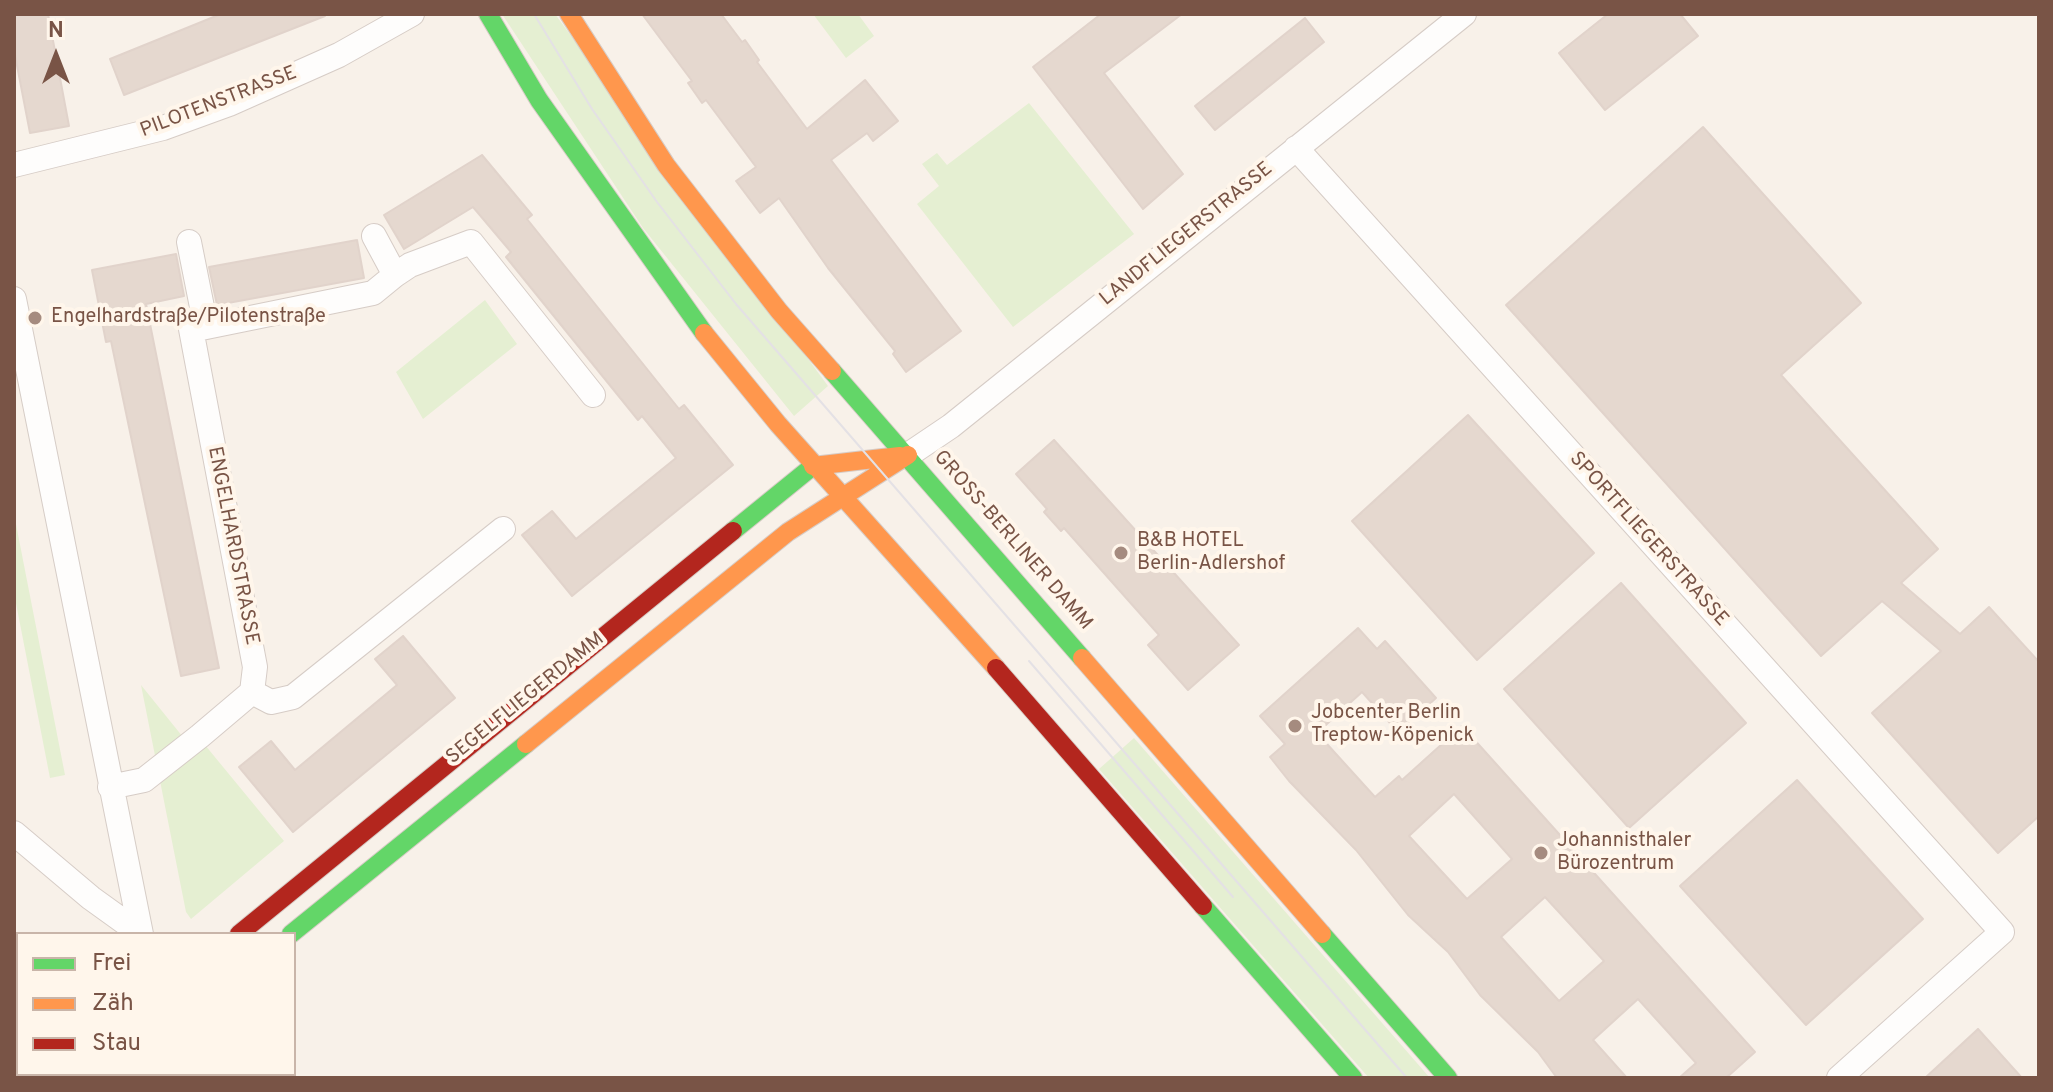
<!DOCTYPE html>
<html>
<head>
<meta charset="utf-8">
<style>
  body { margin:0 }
  #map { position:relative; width:2053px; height:1092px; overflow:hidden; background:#f8f1e9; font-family:Overpass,sans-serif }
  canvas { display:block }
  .frame { position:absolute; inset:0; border:16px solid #795446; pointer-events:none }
  .legend { position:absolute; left:16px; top:932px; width:280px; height:144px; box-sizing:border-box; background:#fff6eb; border:2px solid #c9b5a9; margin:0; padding:10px 14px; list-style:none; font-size:24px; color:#795446 }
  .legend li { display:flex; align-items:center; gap:16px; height:40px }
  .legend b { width:40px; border:2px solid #c9b5a9 }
  .north { position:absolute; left:16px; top:16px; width:80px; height:80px; -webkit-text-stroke:6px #fff6eb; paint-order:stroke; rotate:0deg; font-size:22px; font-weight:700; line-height:32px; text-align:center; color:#795446 }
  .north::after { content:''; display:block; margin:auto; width:28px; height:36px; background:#795446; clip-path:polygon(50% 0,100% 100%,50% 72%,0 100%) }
</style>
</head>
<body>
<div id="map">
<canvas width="2053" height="1092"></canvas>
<div class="frame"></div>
<ul class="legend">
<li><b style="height:10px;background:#63d668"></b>Frei</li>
<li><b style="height:10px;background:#ff974d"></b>Zäh</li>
<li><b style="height:10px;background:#b3261e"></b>Stau</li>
</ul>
<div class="north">N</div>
</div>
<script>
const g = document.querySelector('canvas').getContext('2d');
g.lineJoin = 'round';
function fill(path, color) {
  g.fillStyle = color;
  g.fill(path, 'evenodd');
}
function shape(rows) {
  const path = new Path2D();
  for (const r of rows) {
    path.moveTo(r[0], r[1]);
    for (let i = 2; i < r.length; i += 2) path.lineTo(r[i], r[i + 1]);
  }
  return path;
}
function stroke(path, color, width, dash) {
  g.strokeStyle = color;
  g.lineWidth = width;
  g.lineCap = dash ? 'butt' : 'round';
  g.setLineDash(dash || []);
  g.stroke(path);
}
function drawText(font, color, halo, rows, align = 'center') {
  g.font = font + ' Overpass,sans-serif';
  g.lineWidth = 8;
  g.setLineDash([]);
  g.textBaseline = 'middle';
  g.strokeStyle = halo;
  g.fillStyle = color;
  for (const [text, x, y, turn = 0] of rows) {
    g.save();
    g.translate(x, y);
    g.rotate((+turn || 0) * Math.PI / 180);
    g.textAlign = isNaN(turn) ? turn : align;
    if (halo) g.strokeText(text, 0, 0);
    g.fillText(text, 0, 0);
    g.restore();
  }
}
fill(shape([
  [502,14,555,14,828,386,794,416,643,228],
  [813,14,858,14,874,36,846,58],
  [1029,103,1134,234,1013,327,917,204,939,186,922,164,937,153,947,165],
  [485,300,517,344,423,419,396,372],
  [14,514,65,775,50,778,14,593],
  [141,685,195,752,205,745,284,841,191,919,186,912],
  [1134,738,1430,1078,1369,1078,1099,769]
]), '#e5efd2');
const building = shape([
  [14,14,48,14,69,126,30,133,14,50,14,14],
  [221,14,325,16,124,95,110,59,221,14],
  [642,14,721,14,742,42,745,40,759,60,757,62,807,129,865,80,898,121,873,141,867,133,831,160,961,331,906,372,893,354,895,351,828,268,779,198,760,213,736,181,756,167,706,100,702,103,688,83,692,81,642,14],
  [1101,14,1182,14,1104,73,1183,174,1143,209,1033,67,1101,14],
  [1608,14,1680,14,1698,36,1605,110,1559,53,1608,14],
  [1305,18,1324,42,1215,130,1195,106,1305,18],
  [1703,127,1861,303,1781,375,1938,549,1901,583,1960,634,1989,607,2039,662,2039,816,1998,853,1872,713,1941,651,1882,601,1821,656,1506,305,1703,127],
  [482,155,532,215,527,219,679,409,684,405,733,465,572,596,522,535,552,511,576,539,676,458,642,416,638,420,506,257,511,252,473,207,404,249,384,215,482,155],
  [357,240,364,278,217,305,209,267,357,240],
  [176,254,184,296,146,304,219,668,181,676,111,341,106,342,92,270,176,254],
  [1468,415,1594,553,1477,660,1352,521,1468,415],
  [1054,440,1239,645,1188,690,1148,645,1159,635,1064,528,1061,531,1044,512,1047,509,1016,474,1054,440],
  [1621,583,1746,723,1629,828,1504,689,1621,583],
  [1358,628,1377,649,1385,641,1436,698,1398,732,1362,692,1317,733,1375,797,1399,776,1402,780,1462,726,1755,1052,1726,1078,1679,1078,1696,1063,1638,999,1593,1040,1627,1078,1557,1078,1538,1052,1480,995,1448,952,1408,915,1356,850,1289,781,1270,757,1285,744,1260,716,1358,628],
  [1454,794,1512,859,1467,899,1409,836,1454,794],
  [1545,897,1604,961,1559,1001,1501,937,1545,897],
  [403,636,455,698,293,832,239,767,271,741,295,770,397,685,375,659,403,636],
  [1797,780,1923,919,1806,1025,1680,886,1797,780],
  [1978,1029,2022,1078,1925,1078,1978,1029]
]);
fill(building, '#e5d8cf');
stroke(building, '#e1d3cb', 2);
const street = shape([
  [1296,148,2002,932,1839,1078],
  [14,165,163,128,229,104,339,55,412,14],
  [374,236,395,275,410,265,471,242,593,395],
  [14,299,141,934],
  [206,327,373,293,395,275],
  [908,455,951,426,1464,14],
  [252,692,271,702,293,697,503,529],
  [110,787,144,780,200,736,252,692,255,667,191,329,206,327,189,242],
  [14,833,91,898,141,934]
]);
const fast = shape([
  [488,14,539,100,704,333],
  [832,371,1082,658],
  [733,531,813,466],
  [1203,906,1353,1078],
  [291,934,526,744],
  [1322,934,1448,1078]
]);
const slow = shape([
  [569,14,666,165,779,311,832,371],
  [704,333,778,424,996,668],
  [813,466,900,456],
  [1082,658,1322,934],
  [526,744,788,532,908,455],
  [83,1078,88,1074]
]);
const jam = shape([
  [996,668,1203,906],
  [239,934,733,531]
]);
stroke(street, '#d6ccc6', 26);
stroke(fast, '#d7ccc6', 20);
stroke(slow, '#d7ccc6', 20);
stroke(jam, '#d7ccc6', 20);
stroke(street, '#fefdfc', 24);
stroke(fast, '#63d668', 18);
stroke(slow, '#ff974d', 18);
stroke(jam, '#b3261e', 18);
stroke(shape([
  [534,14,592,109,657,202,736,304,1407,1078],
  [1029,661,1233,897]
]), '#e4e1e5', 2);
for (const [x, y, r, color] of [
  [35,318,8,"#a58b7f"],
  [1121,553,8,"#a58b7f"],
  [1295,726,8,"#a58b7f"],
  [1541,853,8,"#a58b7f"]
]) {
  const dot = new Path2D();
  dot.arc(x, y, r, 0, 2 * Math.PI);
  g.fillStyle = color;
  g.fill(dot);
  stroke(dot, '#fff6eb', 3);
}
drawText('20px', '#795446', '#fff6eb', [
  ["PILOTENSTRASSE",219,103,-21],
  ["LANDFLIEGERSTRASSE",1187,235,-39],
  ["SPORTFLIEGERSTRASSE",1648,540,48],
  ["GROSS-BERLINER DAMM",1012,541,49],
  ["ENGELHARDSTRASSE",232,546,79],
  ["SEGELFLIEGERDAMM",526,699,-39]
]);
drawText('20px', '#795446', '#fff6eb', [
  ["Engelhardstraße/Pilotenstraße",51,318],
  ["B&B HOTEL",1137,542],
  ["Berlin-Adlershof",1137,565],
  ["Jobcenter Berlin",1311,714],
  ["Treptow-Köpenick",1311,737],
  ["Johannisthaler",1557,842],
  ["Bürozentrum",1557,865]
], 'left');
</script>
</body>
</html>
